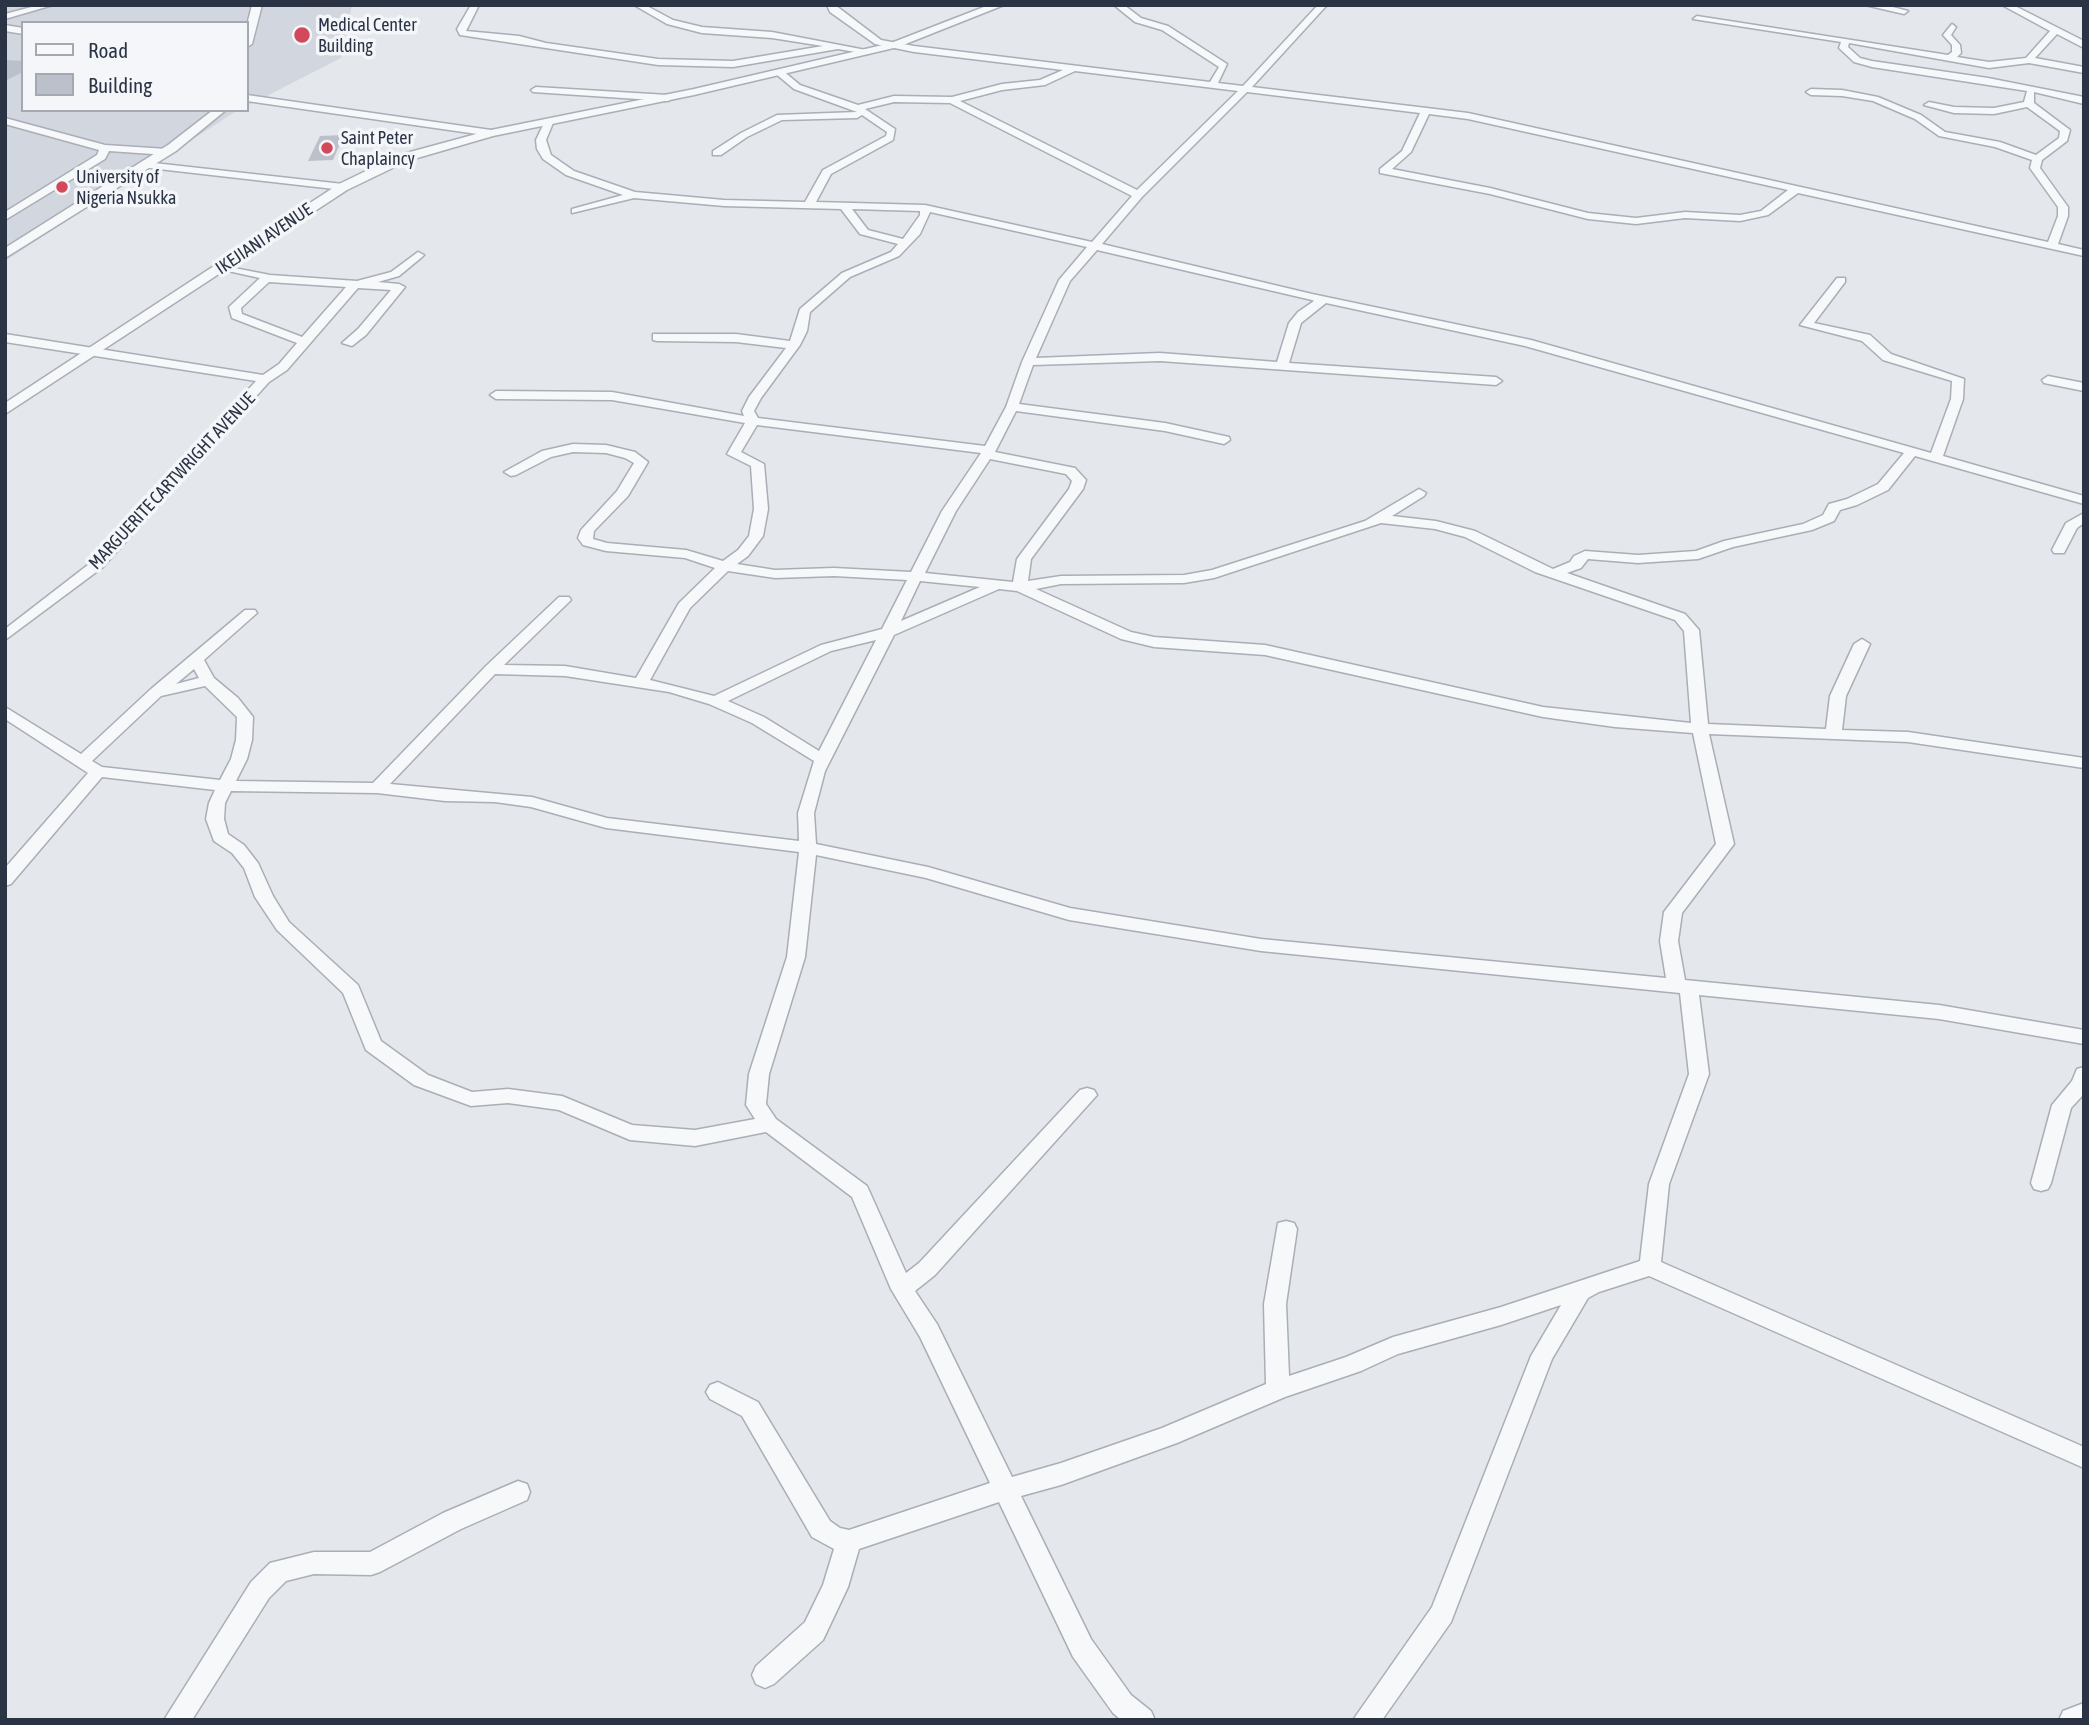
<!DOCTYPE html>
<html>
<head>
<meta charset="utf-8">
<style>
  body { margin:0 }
  #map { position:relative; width:2089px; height:1725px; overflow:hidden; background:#e4e7ec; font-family:"Asap Condensed",sans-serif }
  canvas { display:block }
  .frame { position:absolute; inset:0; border:7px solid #2b3445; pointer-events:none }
  .legend { position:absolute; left:21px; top:21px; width:228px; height:91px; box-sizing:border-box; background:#f4f6f9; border:2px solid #a4a8b1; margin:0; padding:9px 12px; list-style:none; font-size:21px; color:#2b3445 }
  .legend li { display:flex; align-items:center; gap:14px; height:35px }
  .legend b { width:35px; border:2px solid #a4a8b1 }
</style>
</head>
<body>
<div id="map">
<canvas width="2089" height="1725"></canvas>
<div class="frame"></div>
<ul class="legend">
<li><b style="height:9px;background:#f7f8fa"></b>Road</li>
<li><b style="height:19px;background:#bbc0ca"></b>Building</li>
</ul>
</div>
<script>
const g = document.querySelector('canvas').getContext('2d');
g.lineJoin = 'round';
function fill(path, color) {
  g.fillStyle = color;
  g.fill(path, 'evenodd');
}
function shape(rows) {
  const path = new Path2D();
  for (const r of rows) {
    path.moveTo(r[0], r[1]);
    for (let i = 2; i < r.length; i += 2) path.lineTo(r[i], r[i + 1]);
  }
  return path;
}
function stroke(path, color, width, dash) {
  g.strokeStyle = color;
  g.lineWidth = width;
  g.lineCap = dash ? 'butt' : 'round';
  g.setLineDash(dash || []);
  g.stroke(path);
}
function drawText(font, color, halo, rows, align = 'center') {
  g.font = font + ' "Asap Condensed",sans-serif';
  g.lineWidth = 7;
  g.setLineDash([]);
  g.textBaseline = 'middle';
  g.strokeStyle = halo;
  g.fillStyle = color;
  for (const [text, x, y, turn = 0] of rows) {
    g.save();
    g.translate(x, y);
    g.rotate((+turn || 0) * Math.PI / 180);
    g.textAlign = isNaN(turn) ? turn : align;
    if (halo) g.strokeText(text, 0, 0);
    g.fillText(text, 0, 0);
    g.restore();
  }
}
fill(shape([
  [5,5,352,5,341,58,247,106,247,23,23,23,23,110,238,110,5,261]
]), '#d2d6de');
fill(shape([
  [5,60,23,61,23,72,5,81],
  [344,135,333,160,308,161,320,136]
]), '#bbc0ca');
const minor = shape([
  [39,5,53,5,5,19,5,14,39,5],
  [471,5,479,5,466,31,519,36,546,43,658,59,733,61,823,46,772,38,702,33,667,24,634,5,645,5,673,20,702,27,772,32,871,51,867,54,838,49,733,67,658,65,460,35,457,29,471,5],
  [827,5,835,5,881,40,914,46,1210,82,1219,67,1162,30,1135,22,1114,5,1124,5,1141,18,1168,26,1227,64,1218,83,1243,86,1318,5,1327,5,1252,87,1468,113,2048,242,2058,216,2058,207,2030,168,2032,160,1995,147,1939,136,1915,119,1873,101,1842,96,1811,95,1806,92,1811,89,1842,90,1878,97,1921,115,1945,132,2000,142,2036,155,2059,138,2060,131,2027,107,1994,114,1954,113,1924,105,1929,102,1954,107,1994,108,2024,102,2027,91,1872,67,1854,62,1839,48,1841,42,1693,19,1697,16,1948,55,1952,52,1952,45,1943,35,1952,24,1956,27,1951,35,1960,45,1961,53,1957,57,1989,62,2026,58,2050,31,2002,5,2013,5,2084,41,2084,48,2057,34,2035,58,2084,67,2084,73,2029,63,1989,68,1849,43,1848,47,1860,58,1872,61,1988,78,2084,97,2084,104,2034,92,2034,103,2070,130,2067,141,2042,160,2040,168,2068,207,2068,216,2058,244,2084,250,2084,256,1798,193,1768,215,1740,221,1685,218,1636,224,1588,219,1490,194,1380,173,1380,169,1402,151,1420,113,1247,92,1142,197,1102,244,1312,294,1531,340,1931,453,1951,399,1952,381,1883,360,1862,341,1800,325,1837,278,1845,278,1845,282,1814,323,1870,335,1891,354,1964,379,1963,399,1943,456,2084,496,2084,504,1915,456,1888,490,1857,505,1840,510,1834,521,1812,530,1733,547,1698,559,1638,563,1588,559,1581,568,1567,573,1685,614,1699,630,1708,724,1826,729,1830,696,1854,644,1862,639,1870,644,1846,696,1842,730,1908,732,2084,758,2084,768,1908,742,1709,734,1734,844,1682,913,1678,941,1685,980,1939,1005,2084,1030,2084,1044,1939,1019,1699,995,1709,1074,1669,1184,1661,1262,2084,1447,2084,1468,1649,1276,1599,1292,1588,1298,1552,1359,1451,1622,1382,1720,1353,1720,1432,1607,1531,1356,1561,1305,1501,1325,1398,1354,1361,1371,1285,1397,1177,1443,1061,1485,1021,1496,1091,1639,1131,1695,1151,1711,1155,1720,1121,1720,1113,1713,1073,1657,999,1502,859,1549,848,1587,823,1640,774,1684,765,1688,756,1684,752,1675,756,1666,805,1622,823,1585,834,1549,812,1537,742,1416,710,1399,706,1392,710,1385,718,1382,758,1402,830,1521,840,1528,849,1530,990,1483,920,1337,891,1289,852,1197,766,1132,695,1146,630,1140,559,1110,508,1103,471,1106,414,1085,366,1050,343,993,277,930,255,897,244,868,232,853,214,841,206,819,209,803,215,790,102,777,11,884,5,886,5,868,88,773,5,719,5,707,81,754,151,689,245,610,255,610,257,613,204,660,214,678,238,698,253,717,252,740,247,759,236,781,373,783,486,666,559,597,569,597,571,600,504,665,565,666,636,678,679,603,715,568,685,558,606,551,583,545,578,538,581,530,617,491,634,463,625,458,606,453,573,452,551,457,516,475,511,476,504,472,542,451,573,444,606,445,635,452,648,462,628,496,594,531,593,539,607,543,686,550,723,561,738,550,749,536,754,509,751,466,727,454,745,423,612,400,496,399,490,395,496,391,612,392,744,416,742,411,749,397,786,348,736,342,657,341,653,340,653,334,736,334,790,341,800,309,842,273,891,252,898,244,860,234,841,209,724,206,634,198,572,213,572,209,623,195,566,175,543,159,537,149,536,140,545,121,553,123,546,140,551,155,574,171,635,192,724,200,805,202,823,170,886,136,887,132,862,115,857,118,782,120,747,137,721,155,713,155,713,151,741,133,777,115,857,112,794,89,776,74,776,70,782,70,800,85,858,105,894,96,952,97,1002,84,1040,80,1063,70,914,52,875,44,830,12,827,5],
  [1075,71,1238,91,1137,190,960,101,1002,90,1045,85,1075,71],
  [894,102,950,103,1132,196,1092,242,925,205,816,202,831,174,893,140,895,129,865,109,894,102],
  [1429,114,1468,119,1788,190,1761,211,1740,215,1685,212,1636,218,1588,213,1490,188,1392,169,1411,152,1429,114],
  [852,209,920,211,920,215,903,239,868,230,852,209],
  [930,212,1087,247,1059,280,1022,362,1006,407,985,446,758,418,754,411,761,398,800,345,807,331,810,312,850,277,899,256,920,234,930,212],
  [1097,250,1312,300,1314,301,1298,312,1289,323,1277,362,1160,353,1036,358,1070,281,1097,250],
  [1326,303,1525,346,1904,453,1878,484,1847,499,1829,504,1823,515,1803,524,1724,541,1696,551,1638,555,1585,551,1574,556,1570,562,1553,569,1475,531,1436,521,1392,516,1424,496,1426,493,1419,489,1365,521,1212,570,1184,575,1061,576,1028,581,1031,559,1083,489,1086,480,1075,468,995,452,1016,411,1165,431,1224,444,1230,440,1229,437,1165,423,1019,404,1033,365,1160,361,1496,385,1502,381,1496,377,1289,363,1301,323,1326,303],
  [757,425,981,453,942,511,911,572,834,568,775,570,737,564,748,556,763,536,768,509,764,464,741,452,757,425],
  [990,459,1066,474,1072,481,1069,489,1017,559,1013,582,925,573,956,511,990,459],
  [1381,523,1435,529,1465,537,1535,572,1675,620,1684,631,1691,723,1543,707,1265,645,1154,637,1131,632,1036,589,1061,584,1184,583,1214,578,1381,523],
  [728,571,775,578,834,576,907,580,882,629,821,645,714,696,650,680,690,608,728,571],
  [920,581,980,587,901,621,920,581],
  [999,589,1017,591,1121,639,1154,647,1265,655,1543,717,1615,727,1693,733,1716,844,1664,912,1660,941,1666,978,1261,939,1070,908,928,867,816,844,814,813,825,771,894,635,999,589],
  [876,640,819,751,764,717,728,701,831,651,876,640],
  [194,669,199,678,176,684,194,669],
  [495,674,565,676,669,692,709,704,752,723,814,761,798,813,799,841,607,818,532,797,390,784,495,674],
  [205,686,237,717,236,740,231,759,220,780,102,767,92,761,161,696,205,686],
  [231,791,377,793,445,801,495,802,531,807,606,828,799,852,787,957,749,1074,746,1105,755,1119,695,1130,632,1125,562,1096,508,1089,472,1092,428,1075,381,1041,358,985,289,922,273,896,258,863,244,845,228,834,224,819,225,803,231,791],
  [816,855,926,878,1069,920,1261,951,1680,993,1689,1074,1649,1184,1640,1261,1501,1307,1393,1337,1346,1357,1289,1376,1286,1304,1297,1229,1294,1223,1286,1221,1278,1223,1264,1304,1266,1384,1162,1428,1061,1463,1012,1477,937,1324,915,1291,935,1275,1097,1095,1094,1090,1087,1088,1080,1090,919,1263,906,1273,867,1186,776,1119,766,1104,769,1074,805,957,816,855],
  [1865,5,1885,5,1908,11,1904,14,1865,5],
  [5,25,23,28,23,34,5,31,5,25],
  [536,87,668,95,673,98,668,101,533,92,531,90,536,87],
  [247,95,491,130,496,133,491,136,247,101,247,95],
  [5,118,105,145,167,149,172,152,167,155,109,151,105,159,5,220,5,212,97,155,99,150,5,124,5,118],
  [145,162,343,184,348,187,343,190,141,167,141,163,145,162],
  [418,252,424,255,422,257,399,276,378,282,399,284,405,287,366,335,352,346,342,343,358,329,391,290,358,288,287,370,269,382,103,567,5,640,5,629,93,561,256,381,5,342,5,334,263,375,279,364,297,343,232,318,229,307,260,278,219,269,219,265,270,275,357,281,391,272,418,252],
  [269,282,346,287,302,337,242,314,241,308,269,282],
  [2048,376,2084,383,2084,391,2044,383,2042,380,2048,376],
  [2084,513,2084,523,2077,528,2064,553,2054,553,2052,550,2066,523,2084,513],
  [2084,1067,2084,1094,2071,1108,2051,1183,2048,1189,2041,1191,2034,1189,2031,1183,2052,1105,2072,1081,2077,1069,2084,1067],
  [518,1481,527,1484,530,1492,527,1500,461,1529,380,1572,371,1575,314,1574,286,1581,269,1598,192,1720,164,1720,251,1582,270,1563,314,1552,370,1552,443,1513,518,1481],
  [2084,1703,2084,1720,2059,1720,2063,1711,2084,1703]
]);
const tertiary = shape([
  [252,5,262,5,252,44,247,47,247,25,252,5],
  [989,5,1004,5,898,47,694,95,493,136,407,161,347,190,5,414,5,403,339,184,399,155,491,130,694,89,891,43,989,5],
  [213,110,226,110,176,151,5,258,5,248,168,145,213,110]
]);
stroke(minor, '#a9aeb7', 3);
stroke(tertiary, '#a9aeb7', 3);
fill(minor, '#f7f8fa');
fill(tertiary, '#f7f8fa');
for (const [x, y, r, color] of [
  [302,35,9,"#d1495b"],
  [327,148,7,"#d1495b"],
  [62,187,7,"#d1495b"]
]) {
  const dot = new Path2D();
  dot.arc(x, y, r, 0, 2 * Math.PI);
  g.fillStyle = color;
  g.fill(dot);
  stroke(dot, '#f4f6f9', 2.5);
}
drawText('18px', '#2b3445', '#f4f6f9', [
  ["Medical Center",318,25],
  ["Building",318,46],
  ["Saint Peter",341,138],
  ["Chaplaincy",341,159],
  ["University of",76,177],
  ["Nigeria Nsukka",76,198]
], 'left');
drawText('18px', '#2b3445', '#f4f6f9', [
  ["IKEJIANI AVENUE",264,239,-34],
  ["MARGUERITE CARTWRIGHT AVENUE",172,481,-47]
]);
</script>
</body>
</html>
